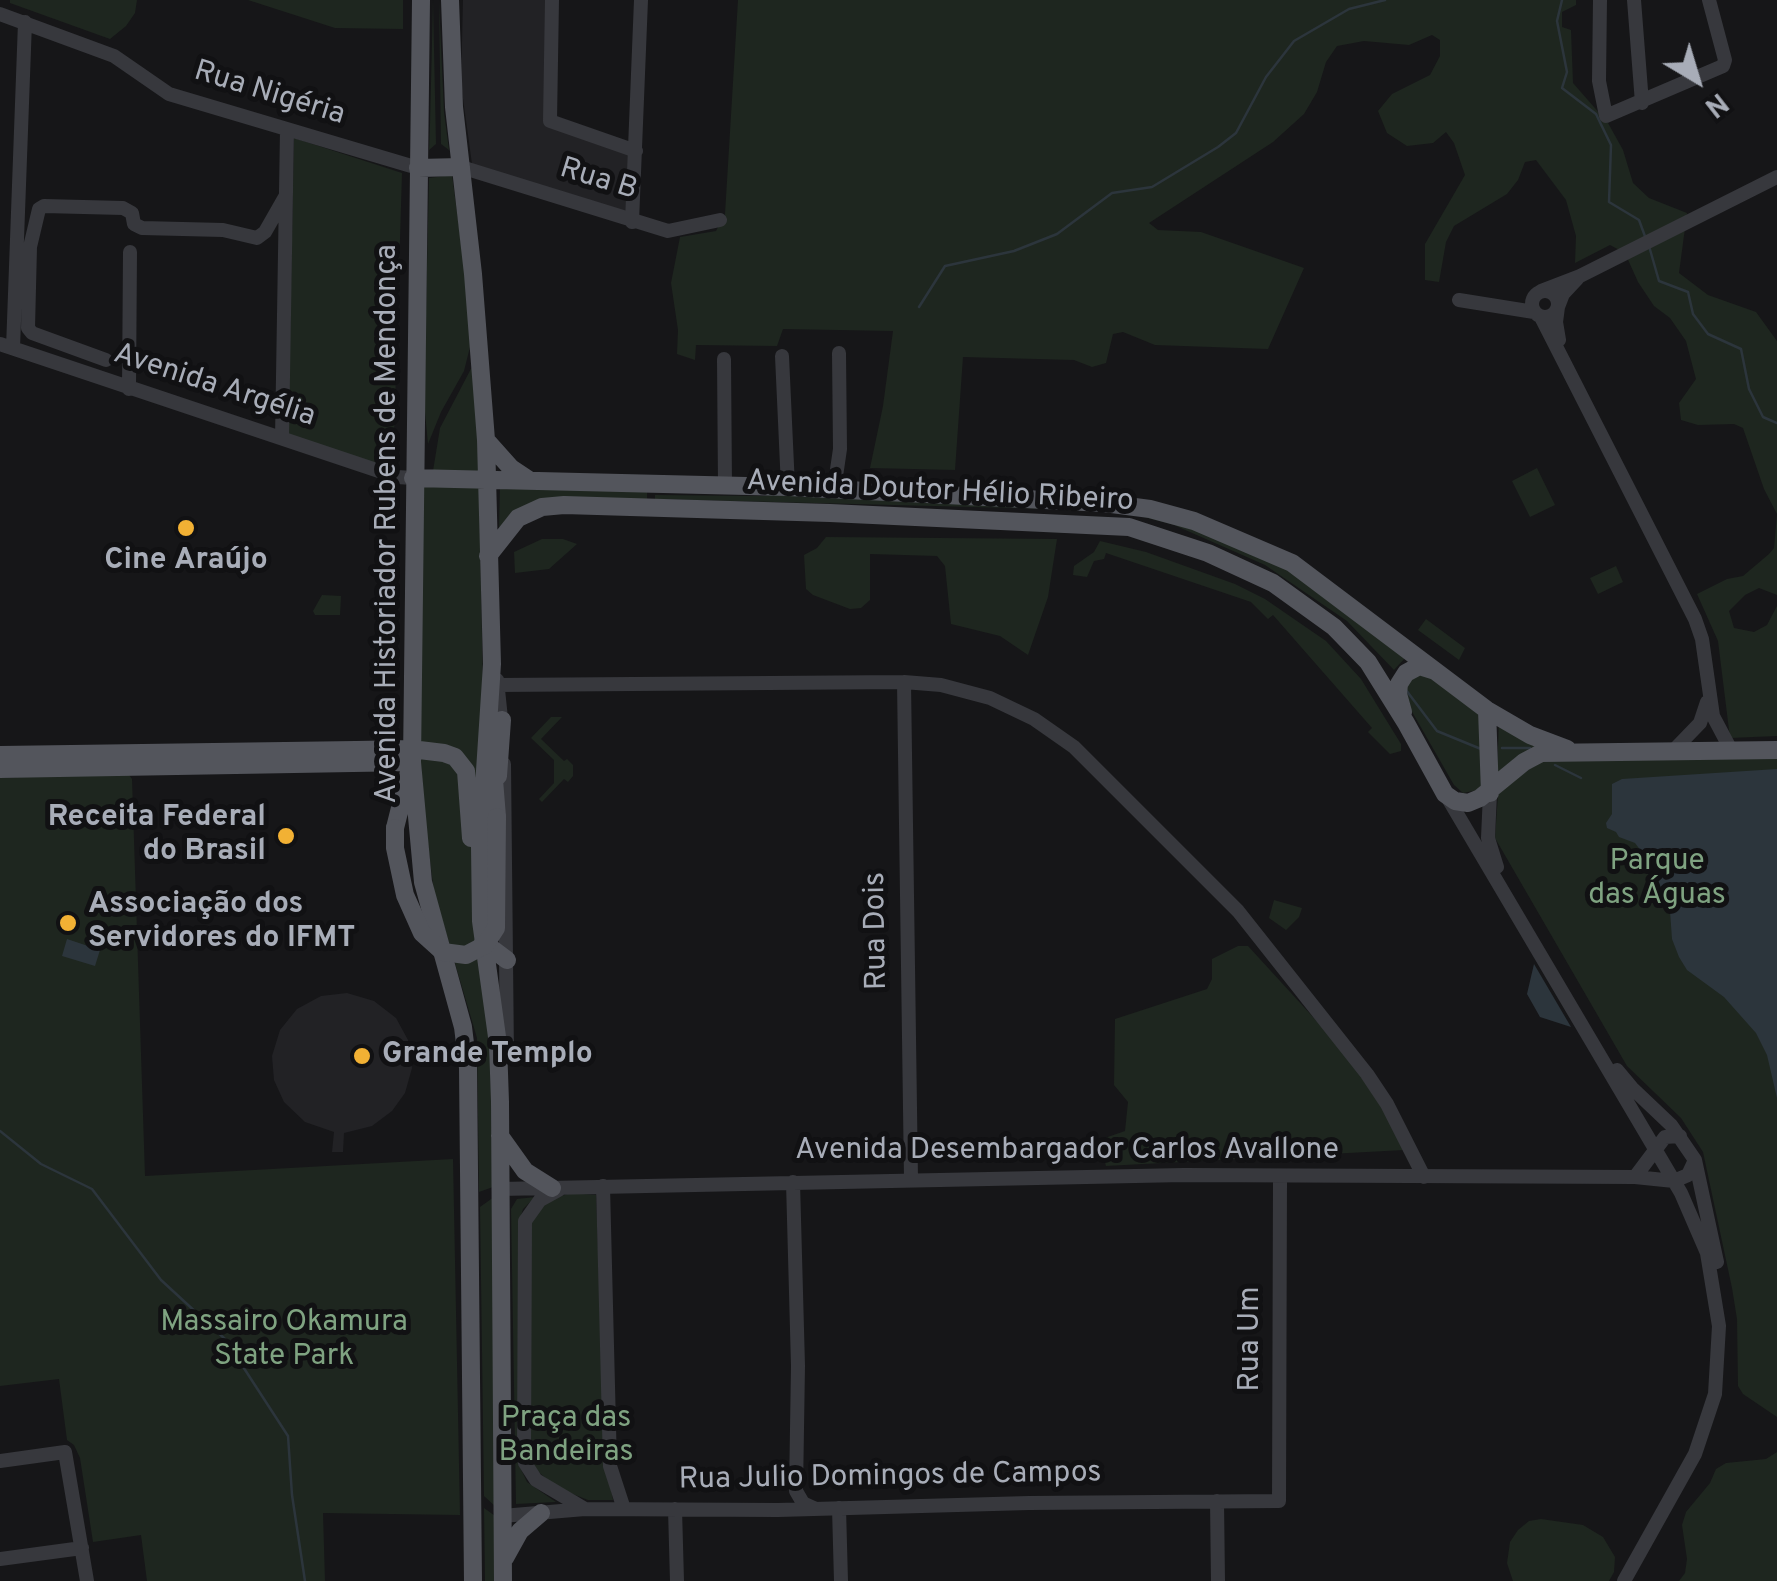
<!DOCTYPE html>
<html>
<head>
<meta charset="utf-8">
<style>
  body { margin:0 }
  #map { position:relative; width:1777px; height:1581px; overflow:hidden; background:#161618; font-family:Overpass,sans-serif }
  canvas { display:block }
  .north { position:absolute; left:1647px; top:30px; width:100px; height:100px; -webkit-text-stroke:8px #111113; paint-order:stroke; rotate:142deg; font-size:28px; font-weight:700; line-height:40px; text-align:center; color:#a8adb8 }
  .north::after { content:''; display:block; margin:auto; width:35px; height:45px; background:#a8adb8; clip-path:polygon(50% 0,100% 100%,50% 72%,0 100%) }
</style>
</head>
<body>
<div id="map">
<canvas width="1777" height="1581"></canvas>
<div class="north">N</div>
</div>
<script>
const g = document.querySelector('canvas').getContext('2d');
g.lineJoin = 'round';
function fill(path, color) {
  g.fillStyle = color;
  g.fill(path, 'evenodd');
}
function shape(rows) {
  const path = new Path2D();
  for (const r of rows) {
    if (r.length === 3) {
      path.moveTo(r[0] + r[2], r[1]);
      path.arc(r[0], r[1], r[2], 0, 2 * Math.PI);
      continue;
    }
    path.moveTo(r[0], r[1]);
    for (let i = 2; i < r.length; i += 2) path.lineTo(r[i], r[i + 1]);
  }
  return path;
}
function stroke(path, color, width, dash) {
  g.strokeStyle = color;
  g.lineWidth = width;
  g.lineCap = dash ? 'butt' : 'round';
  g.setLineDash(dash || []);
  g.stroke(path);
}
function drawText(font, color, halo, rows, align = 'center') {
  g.font = font + ' Overpass,sans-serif';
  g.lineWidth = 10;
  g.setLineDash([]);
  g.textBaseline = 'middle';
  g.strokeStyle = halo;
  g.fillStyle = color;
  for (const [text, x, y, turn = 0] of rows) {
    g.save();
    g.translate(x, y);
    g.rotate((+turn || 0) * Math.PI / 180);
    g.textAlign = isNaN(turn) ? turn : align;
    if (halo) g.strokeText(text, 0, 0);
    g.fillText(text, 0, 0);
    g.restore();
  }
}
fill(shape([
  [463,0,550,0,549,121,634,152,628,212,472,164,461,84],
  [347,993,374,1001,396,1018,408,1040,412,1068,405,1093,392,1111,372,1126,344,1133,343,1152,332,1152,334,1132,305,1122,284,1102,274,1080,272,1056,280,1030,297,1009,321,996]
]), '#222225');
fill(shape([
  [10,0,137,0,135,13,126,26,110,39,10,3],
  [248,0,403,0,403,29,335,28],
  [433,0,436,144,429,150,430,124],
  [439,0,444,112,449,150,441,144],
  [738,0,1576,0,1576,5,1562,12,1562,27,1571,30,1573,83,1608,123,1623,150,1633,183,1649,198,1687,213,1679,273,1708,295,1756,312,1777,341,1777,595,1759,588,1745,595,1729,611,1734,628,1754,632,1767,625,1777,606,1777,736,1730,738,1718,641,1697,594,1727,579,1743,576,1769,554,1774,548,1777,514,1764,489,1743,428,1734,424,1698,425,1681,420,1679,403,1696,379,1686,341,1670,318,1654,306,1638,282,1625,253,1610,245,1575,263,1576,236,1566,200,1536,160,1525,162,1518,180,1507,194,1454,226,1446,242,1439,282,1425,280,1425,244,1465,175,1454,143,1446,132,1433,143,1407,146,1387,133,1378,111,1392,94,1430,75,1440,56,1440,40,1432,35,1409,45,1364,41,1337,46,1326,62,1317,92,1304,114,1273,142,1149,223,1158,230,1201,232,1304,268,1268,349,1155,345,1123,332,1113,334,1106,363,1092,367,1074,360,963,357,955,470,870,468,883,406,893,331,783,329,777,346,696,345,695,360,677,354,678,330,671,283,680,237,716,231,725,214],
  [294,138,402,173,393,470,288,435],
  [452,175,472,324,471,343,464,371,441,412,428,444,424,402,429,178],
  [474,363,479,473,433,471,440,428],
  [1537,468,1555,505,1530,517,1512,481],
  [500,486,647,490,647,499,544,499,499,528],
  [423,487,479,487,493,1187,479,1192,477,1038,434,892,426,830,418,728],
  [786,493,1129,506,1290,562,1405,658,1394,670,1347,621,1265,565,1174,525,1136,515,1092,510,655,499,655,495,763,496],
  [826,537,1057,539,1048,597,1028,655,1000,636,951,624,945,566,937,556,870,554,870,600,861,608,850,609,813,595,806,589,804,555,817,548],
  [542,539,563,539,577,544,549,569,515,573,514,552],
  [1100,541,1146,552,1235,584,1265,599,1326,641,1361,679,1401,744,1401,751,1390,754,1368,732,1372,728,1273,615,1268,619,1251,602,1106,553,1104,559,1094,561,1087,577,1073,575,1074,566,1094,552],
  [1616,566,1623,582,1598,594,1590,578],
  [322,595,341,596,340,615,315,615,313,611],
  [1426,619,1465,648,1459,660,1418,630],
  [1414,668,1484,709,1483,784,1478,790,1463,793,1454,785,1407,703,1405,676],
  [551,717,562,717,541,739,564,761,567,759,573,765,573,776,568,782,564,779,542,802,539,799,554,783,554,760,531,738],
  [1499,718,1543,744,1515,758,1497,776],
  [1777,757,1777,1417,1743,1394,1738,1386,1737,1319,1732,1288,1703,1152,1681,1118,1627,1066,1495,838,1498,795,1506,782,1541,759],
  [127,772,132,779,145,1176,453,1159,460,1515,323,1513,325,1581,147,1581,141,1535,93,1542,80,1458,74,1445,67,1440,59,1379,0,1386,0,778],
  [1274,900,1302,908,1299,917,1286,930,1269,918],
  [1238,946,1248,946,1356,1064,1377,1094,1404,1150,1106,1166,1099,1140,1125,1131,1128,1102,1114,1085,1115,1019,1207,989,1212,979,1212,959],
  [571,1193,596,1195,606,1464,613,1500,588,1500,555,1487,528,1462,528,1222,549,1200],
  [494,1197,497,1508,484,1496,480,1207],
  [535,1197,523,1209,518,1227,518,1463,527,1482,556,1502,516,1504,511,1209,517,1199],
  [1777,1452,1777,1581,1679,1581,1685,1573,1687,1559,1682,1525,1686,1512,1710,1483,1716,1469,1726,1463,1766,1459],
  [484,1508,498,1518,499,1581,485,1581],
  [1541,1519,1583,1525,1603,1537,1615,1557,1614,1572,1609,1581,1513,1581,1507,1563,1510,1542,1518,1530,1529,1521]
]), '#1e261f');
fill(shape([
  [1777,769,1777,1098,1767,1055,1756,1033,1724,997,1687,970,1679,957,1672,939,1670,911,1653,867,1635,843,1619,837,1616,832,1607,828,1606,823,1612,814,1612,784,1622,779],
  [67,939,100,950,95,966,62,956],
  [1534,964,1571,1027,1540,1017,1527,994]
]), '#2c353c');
stroke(shape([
  [1562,0,1557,21,1567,72,1562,88,1596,114,1611,145,1609,202,1639,220,1646,239],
  [1649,246,1659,281,1688,292,1693,314,1708,334,1741,349,1749,389,1763,417,1777,423],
  [919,307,945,266,1014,251,1057,234,1112,193,1152,187,1218,147,1236,133,1266,77,1294,41,1349,9,1385,0],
  [1406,690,1437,731,1481,749],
  [1502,748,1530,748],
  [1555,765,1581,778],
  [0,1131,41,1164,92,1189,161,1280,225,1339,288,1436,292,1495,305,1581]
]), '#2c353c', 2.5);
stroke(shape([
  [552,0,550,121,636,151],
  [1600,0,1599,81,1606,116,1723,66,1725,60,1709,0],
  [1634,0,1642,103],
  [0,14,114,56,169,94,418,168],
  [461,167,668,231,720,220],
  [632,222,641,0],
  [1545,304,13],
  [1541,291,1580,276,1777,177],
  [1459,300,1534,312],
  [1541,317,1695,619,1702,639,1713,716,1731,750],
  [1559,340,1556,322,1558,307,1563,294,1577,279],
  [0,344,397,477,413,478],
  [13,348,25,22],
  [782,356,788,487],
  [724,359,725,486],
  [106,360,32,333,28,328,30,247,39,209,44,206,123,208,132,213,134,224,142,228,223,230,257,238,265,232,285,197],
  [129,389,130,252],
  [282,438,287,130],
  [834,490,840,449,839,353],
  [497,680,502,728],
  [904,682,911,1179],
  [498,685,904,682,941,685,990,698,1034,719,1074,747,1238,911,1367,1074,1387,1104,1424,1177],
  [1672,752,1700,723,1707,702],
  [504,764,507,1057],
  [1490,793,1488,838,1497,867],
  [1446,795,1681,1193,1707,1253,1719,1326,1715,1394,1695,1454,1624,1581],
  [1617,1070,1632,1088,1671,1125,1695,1160,1717,1262],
  [1635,1177,1665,1137,1680,1136],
  [793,1182,798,1366,796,1491,803,1503,816,1509],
  [603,1186,610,1466,624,1509],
  [500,1189,1184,1175,1635,1177,1674,1181,1688,1175,1695,1160],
  [560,1189,540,1200,525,1221,524,1453,525,1463,536,1480,585,1509],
  [0,1461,65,1452,87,1581],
  [1217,1501,1218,1581],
  [839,1508,841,1581],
  [675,1509,677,1581],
  [502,1516,585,1509,778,1510,1029,1503,1279,1501,1280,1178],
  [0,1559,82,1548]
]), '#37383d', 14);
stroke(shape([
  [421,0,412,762,423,882,463,1027,468,1068,473,1581],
  [450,0,454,107,473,274,486,440,492,664,480,847,481,921,498,1044,500,1102,503,1581],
  [418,168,461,167],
  [486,440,511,468,529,480],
  [413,478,788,487,1104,503,1150,509,1194,521,1292,563,1487,710,1530,735,1567,749],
  [488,556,518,518,542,507,564,505,830,513,1129,527,1208,553,1273,583,1334,627,1368,662,1406,723,1445,794,1455,801,1468,803,1480,798,1524,762,1541,753,1777,750],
  [1487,710,1490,793],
  [1403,712,1398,694,1399,684,1406,673,1419,666,1435,671],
  [0,755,356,750,411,749,444,753,455,757,466,771,471,838],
  [493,767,497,817],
  [0,769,412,762],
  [498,776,502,720],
  [395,828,409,772],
  [483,942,507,960],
  [500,1136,525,1171,552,1188],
  [505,1558,520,1531,541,1513]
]), '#53555c', 18);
stroke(shape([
  [395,828,395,848,405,895,422,933,443,952,466,955,485,945,496,928,497,817]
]), '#53555c', 18);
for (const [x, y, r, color] of [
  [186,528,10,"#f2b134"],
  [286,836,10,"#f2b134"],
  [68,923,10,"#f2b134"],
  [362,1056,10,"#f2b134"]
]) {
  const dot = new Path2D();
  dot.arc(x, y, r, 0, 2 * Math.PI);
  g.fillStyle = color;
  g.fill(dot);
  stroke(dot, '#111113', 4);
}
drawText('30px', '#a8adb8', '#111113', [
  ["Rua Nigéria",269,95,17],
  ["Rua B",598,181,17],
  ["Avenida Argélia",214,387,18],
  ["Avenida Doutor Hélio Ribeiro",940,493,3],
  ["Avenida Historiador Rubens de Mendonça",389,524,-90],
  ["Rua Dois",878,931,-91],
  ["Avenida Desembargador Carlos Avallone",1067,1152],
  ["Rua Um",1252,1339,-90],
  ["Rua Julio Domingos de Campos",890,1478,-1]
]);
drawText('bold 30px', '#a8adb8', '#111113', [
  ["Cine Araújo",186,562,"center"],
  ["Receita Federal",266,819,"right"],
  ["do Brasil",266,853,"right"],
  ["Associação dos",88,906],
  ["Servidores do IFMT",88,940],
  ["Grande Templo",382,1056]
], 'left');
drawText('30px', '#7fa381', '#111113', [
  ["Parque",1657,863],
  ["das Águas",1657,897],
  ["Massairo Okamura",284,1324],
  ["State Park",284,1358],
  ["Praça das",566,1420],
  ["Bandeiras",566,1454]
]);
</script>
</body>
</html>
